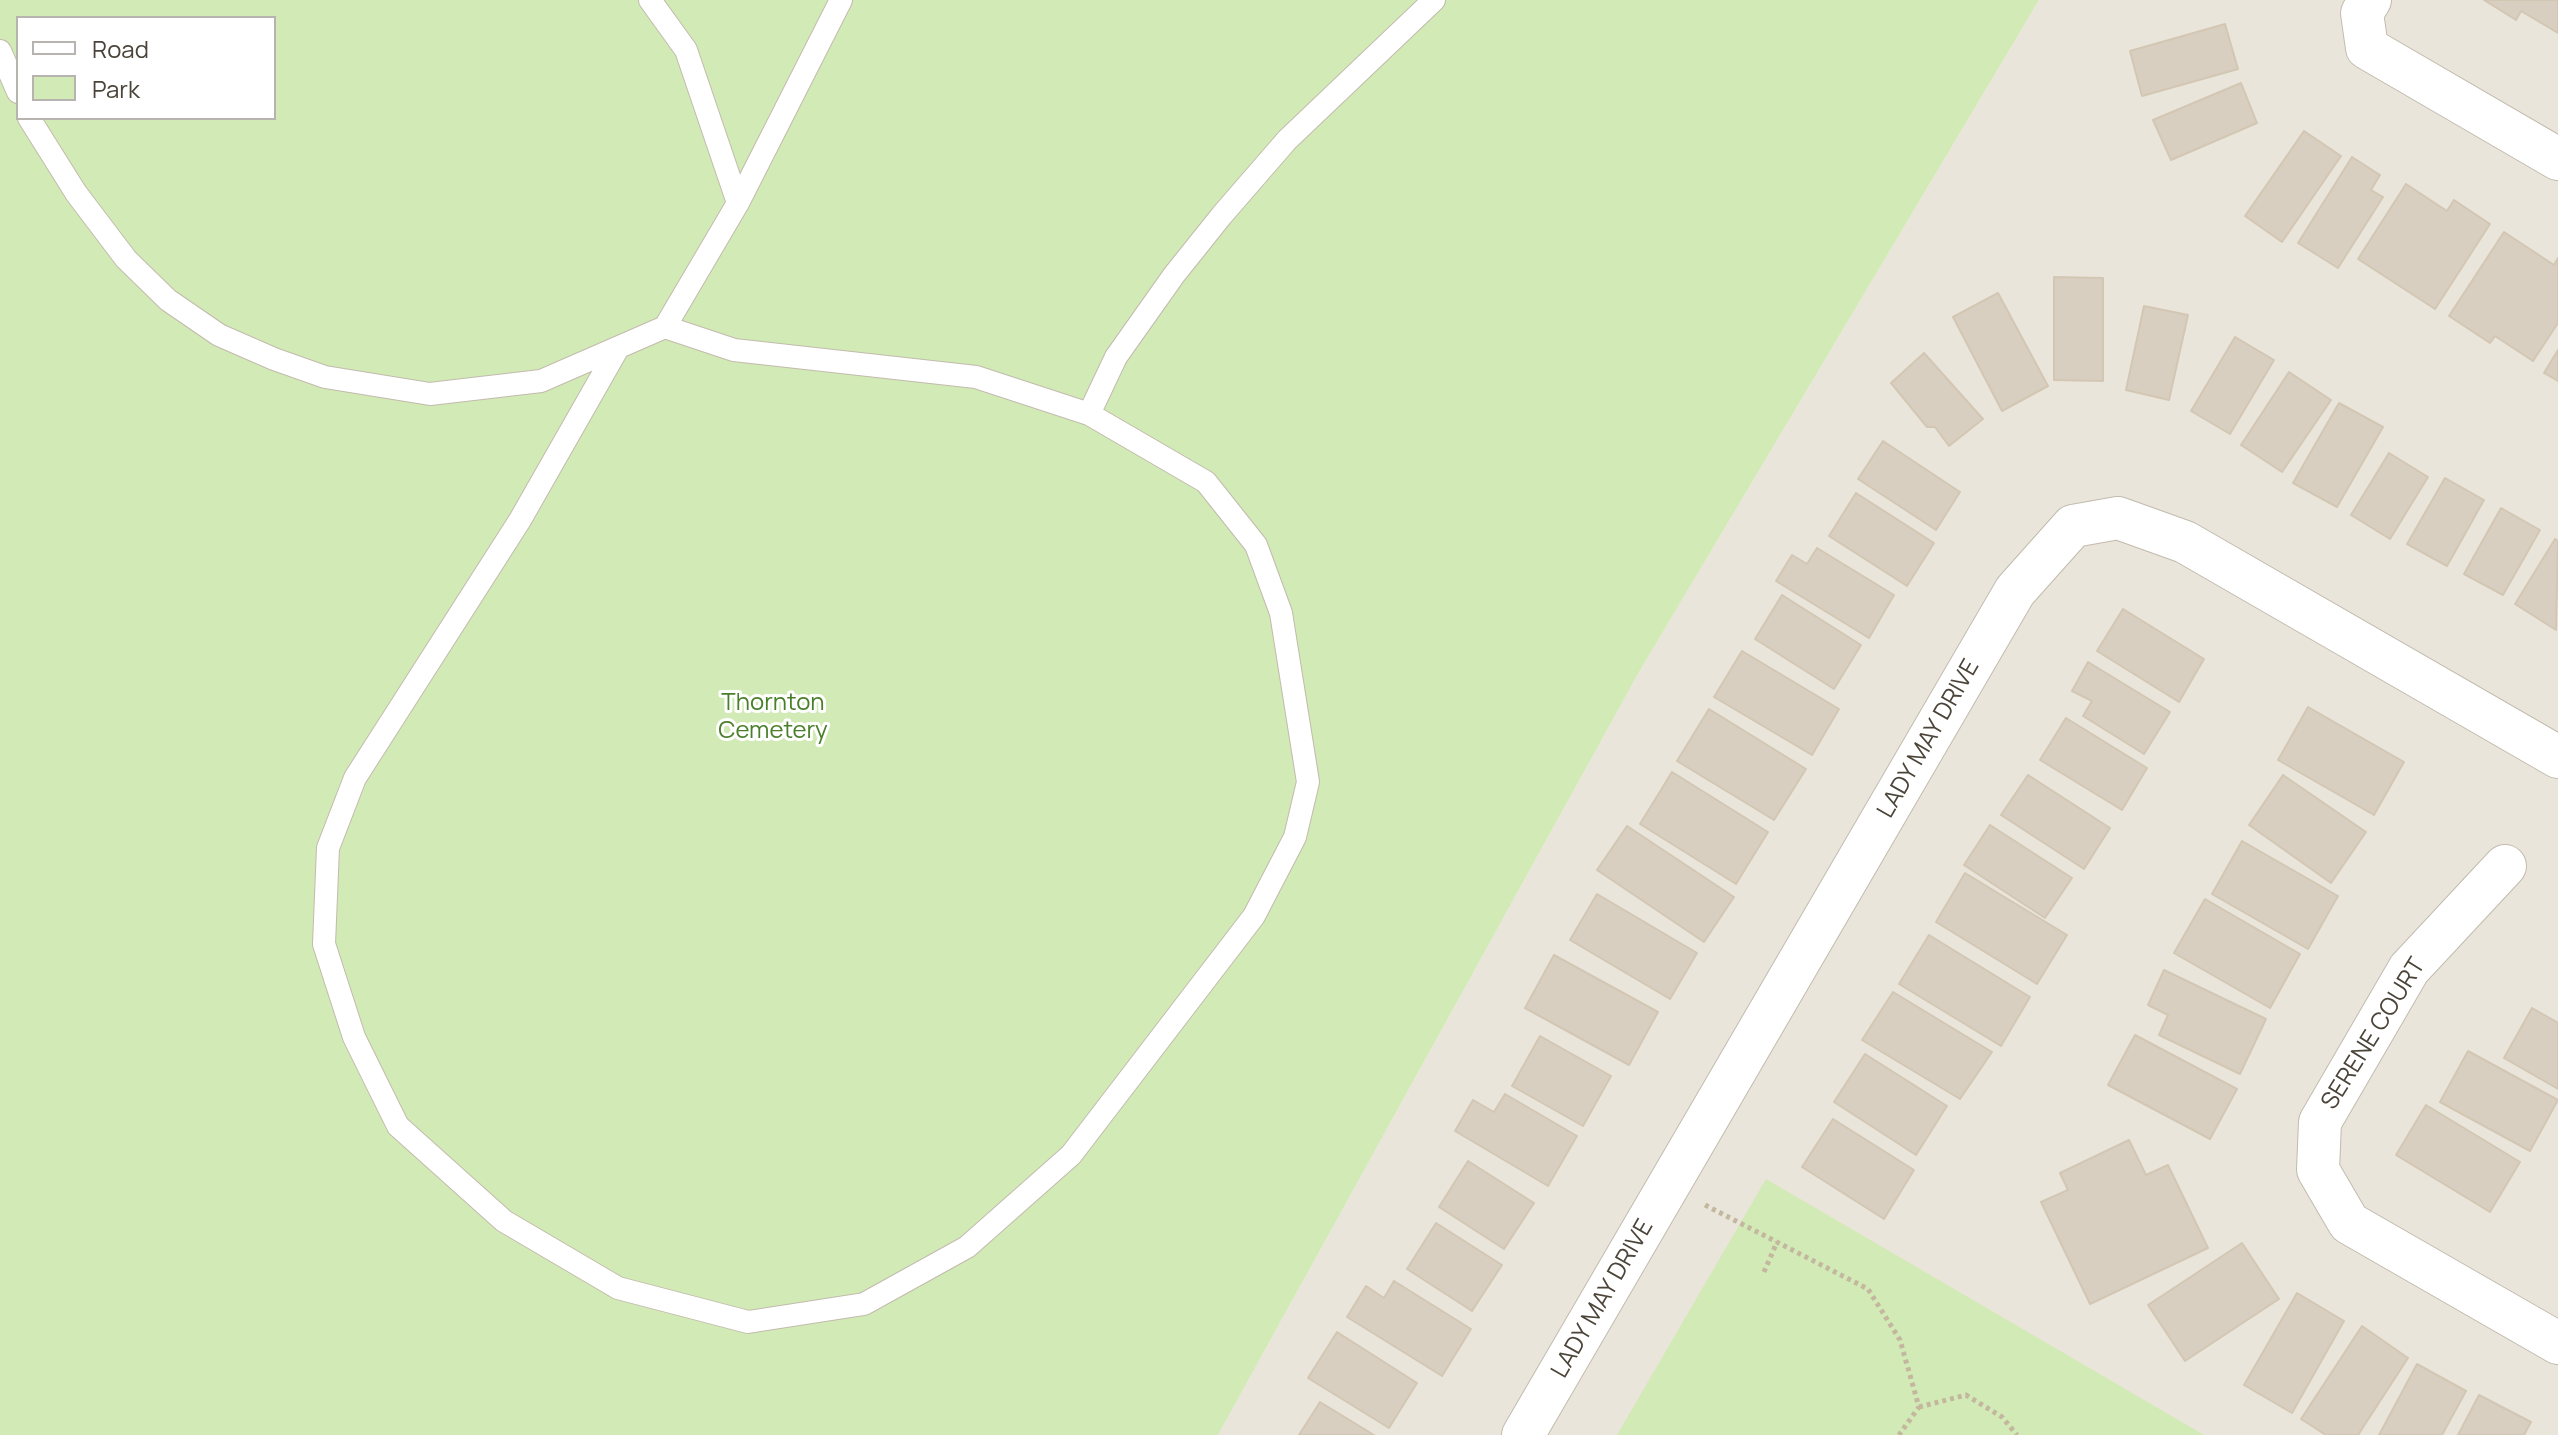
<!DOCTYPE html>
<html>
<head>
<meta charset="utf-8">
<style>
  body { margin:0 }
  #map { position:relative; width:2558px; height:1435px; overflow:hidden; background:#f6f3ec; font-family:Manrope,sans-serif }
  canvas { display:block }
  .legend { position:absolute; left:16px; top:16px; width:260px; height:104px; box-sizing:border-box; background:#fff; border:2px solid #b7b4b0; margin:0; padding:10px 14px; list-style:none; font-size:24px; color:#4b4439 }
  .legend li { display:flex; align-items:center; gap:16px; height:40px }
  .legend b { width:40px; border:2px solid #b7b4b0 }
</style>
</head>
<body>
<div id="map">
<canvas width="2558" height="1435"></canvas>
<ul class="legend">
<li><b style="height:10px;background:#fff"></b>Road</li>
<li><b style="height:22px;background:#d2eab5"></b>Park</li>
</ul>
</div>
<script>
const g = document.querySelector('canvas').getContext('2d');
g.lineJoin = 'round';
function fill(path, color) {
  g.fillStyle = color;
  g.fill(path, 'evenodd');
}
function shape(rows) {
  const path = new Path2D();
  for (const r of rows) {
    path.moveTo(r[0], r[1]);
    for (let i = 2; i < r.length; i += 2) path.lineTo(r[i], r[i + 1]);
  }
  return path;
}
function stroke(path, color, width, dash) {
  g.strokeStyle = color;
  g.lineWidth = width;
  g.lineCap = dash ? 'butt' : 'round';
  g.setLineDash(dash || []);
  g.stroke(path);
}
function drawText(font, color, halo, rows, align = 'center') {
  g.font = font + ' Manrope,sans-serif';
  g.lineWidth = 6;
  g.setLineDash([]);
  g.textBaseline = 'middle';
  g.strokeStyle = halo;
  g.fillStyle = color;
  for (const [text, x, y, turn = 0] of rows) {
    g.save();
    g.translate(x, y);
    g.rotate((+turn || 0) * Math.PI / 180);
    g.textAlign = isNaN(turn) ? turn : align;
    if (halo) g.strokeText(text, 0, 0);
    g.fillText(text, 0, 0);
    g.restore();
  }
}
fill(shape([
  [2039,0,2558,0,2558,1435,1218,1435,1639,672]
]), '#eae5da');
fill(shape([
  [0,0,2039,0,1639,672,1218,1435,0,1435],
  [18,18,274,18,274,118,18,118],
  [1766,1179,2204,1435,1617,1435]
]), '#d2eab5');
const building = shape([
  [2484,0,2558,0,2558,33,2521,11,2516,20,2484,0],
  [2225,24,2238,69,2142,96,2130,51,2225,24],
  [2241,83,2257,123,2171,160,2153,120,2241,83],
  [2304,131,2341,156,2282,242,2245,216,2304,131],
  [2352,157,2380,175,2371,190,2383,197,2338,268,2298,243,2352,157],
  [2406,184,2447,211,2454,200,2490,224,2435,309,2358,259,2406,184],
  [2504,232,2554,265,2558,258,2558,323,2533,361,2495,336,2490,343,2449,316,2504,232],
  [2054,277,2103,278,2103,381,2054,380,2054,277],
  [1998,293,2048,386,2002,411,1953,317,1998,293],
  [2144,306,2188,315,2169,400,2126,390,2144,306],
  [2235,337,2274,360,2230,434,2191,411,2235,337],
  [2558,350,2558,381,2544,373,2558,350],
  [1924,353,1983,419,1949,446,1935,427,1927,427,1891,383,1924,353],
  [2289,372,2331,400,2282,472,2241,445,2289,372],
  [2339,403,2383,427,2337,507,2293,483,2339,403],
  [1883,441,1960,492,1936,530,1858,479,1883,441],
  [2389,453,2428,477,2390,539,2351,515,2389,453],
  [2445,478,2484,500,2447,566,2407,544,2445,478],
  [1856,493,1934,543,1907,586,1829,536,1856,493],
  [2501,508,2540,530,2503,595,2464,574,2501,508],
  [2555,539,2558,541,2556,630,2515,604,2555,539],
  [1817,548,1894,595,1869,638,1776,581,1792,555,1807,564,1817,548],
  [1782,595,1861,645,1834,689,1755,639,1782,595],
  [2123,609,2204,659,2179,702,2097,651,2123,609],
  [1742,651,1839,709,1812,755,1714,697,1742,651],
  [2088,662,2170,712,2144,754,2083,716,2092,701,2072,691,2088,662],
  [2308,707,2404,762,2374,815,2278,760,2308,707],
  [1709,709,1806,769,1774,820,1677,761,1709,709],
  [2066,718,2147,768,2122,810,2040,760,2066,718],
  [1672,772,1768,832,1736,884,1640,824,1672,772],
  [2028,775,2110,828,2084,869,2001,815,2028,775],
  [2283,775,2366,832,2331,883,2249,825,2283,775],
  [1990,825,2072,878,2045,918,1964,865,1990,825],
  [1627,826,1734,897,1704,942,1597,870,1627,826],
  [2242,841,2338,896,2308,949,2212,894,2242,841],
  [1965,873,2067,935,2037,984,1936,922,1965,873],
  [1597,894,1697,953,1670,999,1570,940,1597,894],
  [2205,899,2300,954,2270,1008,2174,953,2205,899],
  [1929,935,2030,997,2001,1046,1899,984,1929,935],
  [1554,955,1658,1012,1629,1065,1525,1008,1554,955],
  [2164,970,2266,1019,2240,1074,2159,1035,2168,1015,2148,1005,2164,970],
  [1893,992,1992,1052,1960,1099,1862,1040,1893,992],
  [2532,1008,2558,1023,2558,1089,2504,1058,2532,1008],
  [2135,1035,2237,1089,2210,1139,2108,1085,2135,1035],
  [1540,1036,1611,1076,1583,1126,1512,1086,1540,1036],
  [2468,1051,2558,1100,2530,1151,2440,1102,2468,1051],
  [1865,1054,1947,1106,1916,1155,1834,1102,1865,1054],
  [1505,1094,1577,1136,1548,1186,1455,1131,1473,1100,1494,1112,1505,1094],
  [2426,1105,2520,1162,2490,1212,2396,1155,2426,1105],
  [1833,1119,1914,1170,1884,1219,1802,1167,1833,1119],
  [2129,1140,2146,1175,2168,1165,2208,1248,2090,1304,2041,1202,2068,1190,2060,1173,2129,1140],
  [1468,1161,1534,1203,1504,1249,1439,1207,1468,1161],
  [1436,1223,1502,1265,1472,1311,1407,1269,1436,1223],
  [2242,1243,2279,1299,2185,1361,2148,1305,2242,1243],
  [1394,1281,1471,1329,1442,1376,1347,1317,1366,1286,1384,1298,1394,1281],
  [2297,1293,2344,1321,2292,1413,2244,1385,2297,1293],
  [2362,1326,2408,1358,2358,1435,2326,1435,2301,1419,2362,1326],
  [1337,1332,1417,1383,1389,1428,1308,1378,1337,1332],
  [2417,1364,2466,1391,2442,1435,2379,1435,2417,1364],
  [2479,1395,2531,1422,2524,1435,2458,1435,2479,1395],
  [1320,1402,1374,1435,1299,1435,1320,1402]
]);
fill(building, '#d8cfc1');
stroke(building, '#d3c7b4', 2);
const service = shape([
  [650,0,686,50,738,203],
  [0,51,18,92],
  [29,118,76,193,126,259,168,300,219,335,274,359,325,377,430,394,541,381,665,327,734,350,976,377,1089,414,1206,482,1256,545,1281,613,1308,782,1295,837,1254,916,1071,1155,967,1247,864,1304,748,1322,618,1288,504,1221,398,1126,354,1037,324,944,328,848,355,778,520,520,618,348],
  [665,327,738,203,841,0],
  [1089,414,1116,357,1174,275,1222,215,1287,140,1434,0]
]);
const minor = shape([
  [2370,0,2362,13,2367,48,2558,159],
  [2505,866,2409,969,2320,1122,2318,1170,2349,1223,2558,1343],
  [1523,1435,2015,591,2073,526,2118,518,2185,542,2558,757]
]);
stroke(service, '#c2bbae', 24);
stroke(minor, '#c2bbae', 44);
stroke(shape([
  [1705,1205,1868,1289,1900,1340,1919,1407,1899,1435],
  [1764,1272,1777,1242],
  [1919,1407,1966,1395,2002,1417,2017,1435]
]), '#c4b79f', 5, [4, 4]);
stroke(service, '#fff', 22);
stroke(minor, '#fff', 42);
drawText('24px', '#4a7f2a', '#fff', [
  ["Thornton",773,703],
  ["Cemetery",773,731]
]);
drawText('24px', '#4b4439', '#fff', [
  ["LADY MAY DRIVE",1929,739,-60],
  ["SERENE COURT",2374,1034,-58],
  ["LADY MAY DRIVE",1603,1299,-60]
]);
</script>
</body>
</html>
